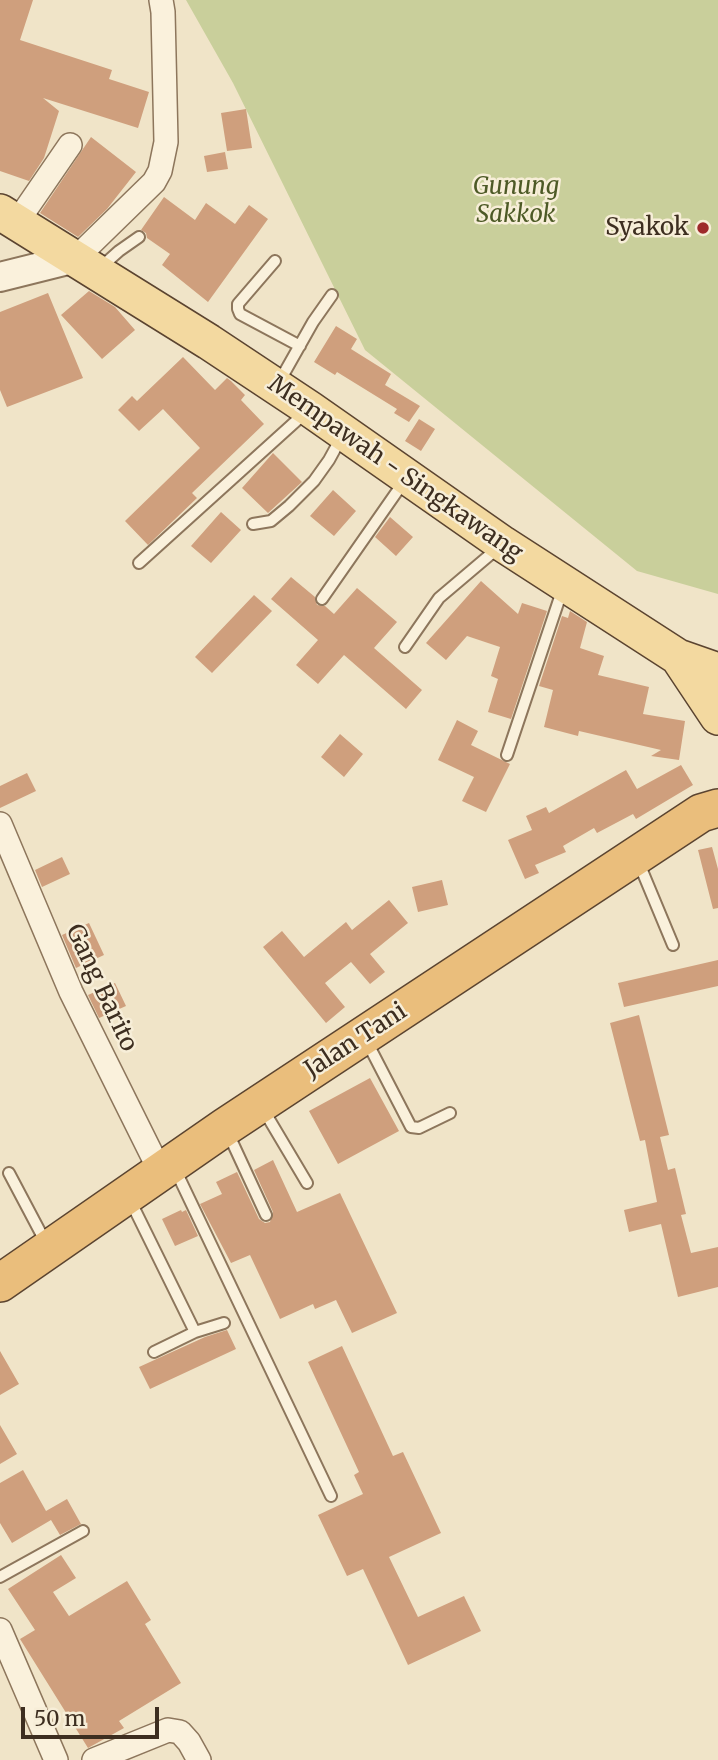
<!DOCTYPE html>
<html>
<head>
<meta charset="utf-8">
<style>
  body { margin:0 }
  #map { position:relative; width:718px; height:1760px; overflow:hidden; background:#f0e4c8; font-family:Merriweather,serif }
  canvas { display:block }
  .scale { position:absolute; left:21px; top:1707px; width:138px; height:32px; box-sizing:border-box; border:4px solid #3d2e20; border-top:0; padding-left:9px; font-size:21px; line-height:24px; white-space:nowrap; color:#3d2e20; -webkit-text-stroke:5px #f7eed8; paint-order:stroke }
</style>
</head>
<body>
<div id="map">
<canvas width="718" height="1760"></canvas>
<div class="scale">50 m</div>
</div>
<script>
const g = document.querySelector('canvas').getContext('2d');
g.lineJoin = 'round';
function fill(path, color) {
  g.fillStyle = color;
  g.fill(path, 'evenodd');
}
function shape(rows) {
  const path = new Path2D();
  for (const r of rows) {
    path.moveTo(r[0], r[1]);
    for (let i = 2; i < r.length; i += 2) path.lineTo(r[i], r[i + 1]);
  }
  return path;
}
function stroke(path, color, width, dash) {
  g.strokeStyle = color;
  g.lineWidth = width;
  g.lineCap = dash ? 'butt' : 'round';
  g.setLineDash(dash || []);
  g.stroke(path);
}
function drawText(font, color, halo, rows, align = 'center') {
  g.font = font + ' Merriweather,serif';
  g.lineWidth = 5;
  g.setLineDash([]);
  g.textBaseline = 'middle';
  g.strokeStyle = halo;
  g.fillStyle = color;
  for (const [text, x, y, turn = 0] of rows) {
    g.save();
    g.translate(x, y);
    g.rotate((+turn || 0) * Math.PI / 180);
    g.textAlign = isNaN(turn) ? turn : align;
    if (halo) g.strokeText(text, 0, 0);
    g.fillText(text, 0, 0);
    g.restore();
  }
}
fill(shape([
  [186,0,718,0,718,594,637,571,365,350,233,83]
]), '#c9cf9b');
fill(shape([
  [0,0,33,0,20,40,112,70,109,79,149,92,138,128,43,98,59,111,44,158,29,181,0,171],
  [246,109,252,148,227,151,221,113],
  [91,137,136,172,107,209,78,237,40,213],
  [225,152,228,169,207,172,204,156],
  [164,197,195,220,206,203,235,224,249,205,268,219,208,302,162,265,170,254,147,238,146,233,141,230],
  [89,291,115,307,135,330,102,359,61,315],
  [48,293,83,378,7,407,0,390,0,312],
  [336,326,357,339,351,349,391,374,385,385,420,406,409,422,394,413,397,409,337,372,335,375,314,362],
  [183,357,215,390,227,378,231,381,245,395,241,400,264,424,192,493,197,498,148,545,125,521,200,448,163,409,139,431,118,410,132,396,137,401],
  [419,419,435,429,421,451,405,441],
  [273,453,302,482,268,513,242,488],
  [333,490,356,511,334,536,310,516],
  [221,512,241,530,211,563,191,546],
  [390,517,413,537,396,556,375,537],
  [291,577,315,597,317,605,325,606,334,614,357,588,397,622,374,648,422,690,406,709,344,655,318,684,296,665,318,640,271,599],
  [481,581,518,614,522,603,547,611,511,719,488,712,498,679,491,676,500,647,467,636,446,660,426,643],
  [254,595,272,611,212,673,195,657],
  [570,611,587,622,580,648,604,656,598,675,649,687,643,714,685,721,679,760,651,756,661,750,579,731,578,736,544,727,553,690,539,686,562,616,568,618],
  [457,720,478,731,471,745,510,764,486,812,462,801,474,777,438,760],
  [340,734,363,754,344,777,321,757],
  [681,765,693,785,636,819,633,814,597,833,594,828,563,846,566,852,535,865,539,873,525,879,508,840,532,830,526,816,546,807,549,813,626,770,637,789],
  [27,773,36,791,0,808,0,786],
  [712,847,718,869,718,908,713,909,698,850],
  [62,857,70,874,42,887,35,870],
  [442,880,448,905,418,912,412,887],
  [389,900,408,923,370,954,385,972,370,984,351,962,325,983,345,1007,326,1023,263,947,282,931,304,957,346,922,352,930],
  [89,923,104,955,76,968,62,935],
  [718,960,718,986,624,1007,618,983],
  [115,983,126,1006,99,1018,88,995],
  [639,1015,669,1135,660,1137,668,1170,675,1168,686,1214,681,1215,691,1253,718,1247,718,1287,678,1297,661,1224,629,1232,624,1210,657,1202,645,1140,640,1141,610,1023],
  [370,1078,399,1131,338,1164,309,1111],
  [273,1160,297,1212,340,1193,397,1313,352,1333,336,1300,315,1309,313,1304,280,1319,250,1255,231,1263,200,1204,222,1194,216,1182,237,1172,259,1219,265,1223,270,1222,273,1212,254,1170],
  [181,1210,182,1212,186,1210,198,1236,175,1246,162,1219],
  [227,1330,236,1349,150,1389,139,1367,205,1337],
  [342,1346,393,1456,403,1452,441,1533,389,1557,418,1617,464,1596,481,1631,408,1665,363,1569,347,1576,318,1515,363,1494,354,1475,359,1472,308,1362],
  [0,1351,19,1384,0,1395],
  [0,1425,17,1454,0,1464],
  [23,1470,46,1511,67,1499,81,1524,60,1535,51,1520,12,1543,0,1523,0,1483],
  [61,1555,76,1578,53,1592,69,1616,127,1581,151,1620,145,1624,181,1683,119,1721,124,1728,88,1748,20,1639,35,1630,8,1589]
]), '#cf9f7d');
const service = shape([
  [275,261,238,304,238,309,240,314,300,346],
  [100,268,119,251,139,237],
  [278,384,313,322,332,295],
  [253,524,271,521,289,506,314,481,329,460,341,438],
  [139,563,305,413],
  [322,599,405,480],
  [405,647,439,598,498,548],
  [507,755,563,588],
  [638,861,673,945],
  [366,1040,411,1127,419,1128,450,1113],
  [263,1109,307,1183],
  [228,1133,266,1215],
  [175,1169,331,1496],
  [9,1173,46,1243],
  [130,1200,195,1332,154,1352],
  [195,1332,224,1323],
  [0,1577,83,1531]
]);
const minor = shape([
  [17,222,70,145],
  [76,258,154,182,160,171,166,142,163,12,161,0],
  [0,824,71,992,160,1171],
  [0,1630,56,1760],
  [94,1760,168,1730,180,1732,189,1742,199,1760]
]);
const tertiary = shape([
  [0,277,76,258]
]);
const primary = shape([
  [0,212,209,342,310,409,503,544,678,657,718,671],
  [678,657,718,717]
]);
const trunk = shape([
  [0,1283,225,1127,701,813,718,808]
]);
stroke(service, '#8d765c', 14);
stroke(minor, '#8d765c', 26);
stroke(tertiary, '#8d765c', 32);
stroke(primary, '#5b4430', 38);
stroke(trunk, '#5b4430', 40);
stroke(service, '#faf1dc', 10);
stroke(minor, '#faf1dc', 23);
stroke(tertiary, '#faf1dc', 28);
stroke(primary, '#f3d9a0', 35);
stroke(trunk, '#eabe7c', 37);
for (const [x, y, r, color] of [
  [703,228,7,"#9e2a2b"]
]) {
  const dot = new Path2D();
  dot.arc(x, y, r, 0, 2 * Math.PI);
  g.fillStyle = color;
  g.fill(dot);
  stroke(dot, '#f7eed8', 2.5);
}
drawText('italic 24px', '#4d5a26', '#f7eed8', [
  ["Gunung",516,187],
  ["Sakkok",516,215]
]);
drawText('24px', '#3d2e20', '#f7eed8', [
  ["Syakok",689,228]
], 'right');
drawText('24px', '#3d2e20', '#f7eed8', [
  ["Mempawah - Singkawang",395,469,35],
  ["Gang Barito",101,988,65],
  ["Jalan Tani",356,1041,-33]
]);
</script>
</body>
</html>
